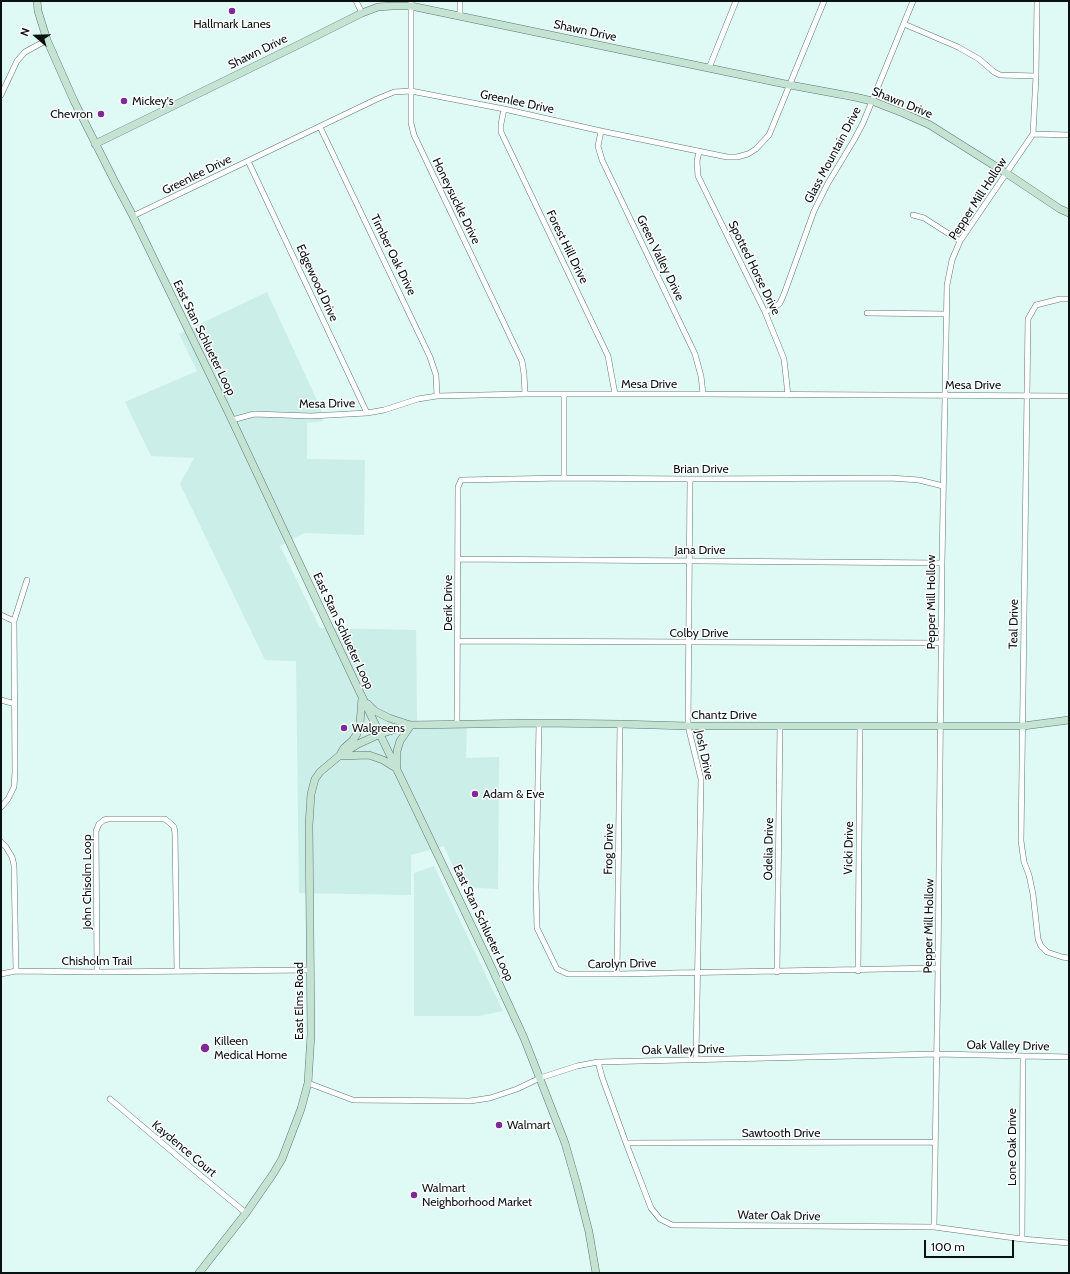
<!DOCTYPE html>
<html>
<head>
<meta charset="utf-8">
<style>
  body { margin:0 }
  #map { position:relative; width:1070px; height:1274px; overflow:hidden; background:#dff9f4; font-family:Cabin,sans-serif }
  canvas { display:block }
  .frame { position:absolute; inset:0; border:2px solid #091211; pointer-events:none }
  .north { position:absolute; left:16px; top:16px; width:40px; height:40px; -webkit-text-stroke:3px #fff; paint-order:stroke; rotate:290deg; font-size:11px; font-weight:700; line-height:16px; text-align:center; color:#091211 }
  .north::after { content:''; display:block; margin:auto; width:14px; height:18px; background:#091211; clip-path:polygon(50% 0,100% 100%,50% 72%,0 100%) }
  .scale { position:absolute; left:924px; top:1240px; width:90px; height:18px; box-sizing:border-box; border:2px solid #091211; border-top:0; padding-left:5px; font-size:12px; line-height:14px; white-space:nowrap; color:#091211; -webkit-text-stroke:3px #fff; paint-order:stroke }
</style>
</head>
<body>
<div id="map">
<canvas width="1070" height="1274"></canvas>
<div class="frame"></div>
<div class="north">N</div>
<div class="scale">100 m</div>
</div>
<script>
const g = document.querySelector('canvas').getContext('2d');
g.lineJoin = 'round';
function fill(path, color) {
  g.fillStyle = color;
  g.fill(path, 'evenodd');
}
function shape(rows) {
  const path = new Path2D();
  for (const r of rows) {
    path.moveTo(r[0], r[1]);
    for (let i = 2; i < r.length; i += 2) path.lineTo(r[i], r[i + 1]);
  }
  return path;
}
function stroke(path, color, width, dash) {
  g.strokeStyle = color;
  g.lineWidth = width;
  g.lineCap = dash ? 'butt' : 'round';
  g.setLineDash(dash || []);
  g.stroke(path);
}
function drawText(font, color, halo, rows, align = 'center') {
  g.font = font + ' Cabin,sans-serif';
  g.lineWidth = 3;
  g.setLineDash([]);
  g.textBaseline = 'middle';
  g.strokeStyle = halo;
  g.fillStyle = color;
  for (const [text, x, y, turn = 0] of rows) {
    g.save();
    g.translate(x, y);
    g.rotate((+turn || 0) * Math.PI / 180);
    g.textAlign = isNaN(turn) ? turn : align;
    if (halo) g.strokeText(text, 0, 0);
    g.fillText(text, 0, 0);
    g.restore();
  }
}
fill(shape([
  [267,292,321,409,323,421,307,423,307,459,365,460,364,535,304,533,280,546,320,628,416,630,417,722,467,722,466,758,499,757,498,889,462,887,444,846,411,855,411,895,299,893,296,661,265,660,180,484,194,458,151,456,125,402,197,371,179,334],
  [434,866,503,1011,478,1016,414,1016,414,873]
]), '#cbeee8');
const street = shape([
  [356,1,362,13],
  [411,1,411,123,414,135,522,361,524,374,525,394],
  [460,16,460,1],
  [904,24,958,47,979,59,994,72,1000,75,1036,76],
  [709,68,736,1],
  [1,95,17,61,25,52,47,40],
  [504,109,501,124,501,132,608,356,615,394],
  [320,127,430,357,436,375,437,396],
  [601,131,598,146,602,160,695,354,701,376,703,394],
  [1033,134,1069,135],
  [699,152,697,161,698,176,765,312,784,359,788,395],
  [248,161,367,413],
  [913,215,924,218,960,241],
  [133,216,377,99,394,92,411,91,504,109,601,131,727,157,737,157,748,154,756,149,769,135,824,1],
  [1069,299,1060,299,1036,305,1028,319,1021,841,1024,862,1029,875,1033,894,1038,939,1041,946,1047,952,1062,957,1069,958],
  [765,312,774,308,780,303,784,294,814,211,828,183,854,140,863,123,913,1],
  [867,313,946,314],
  [564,394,564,478],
  [232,420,254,414,311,416,367,413,384,410,418,399,437,396,525,394,703,394,1069,396],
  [690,479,688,726,701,779,696,1059],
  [458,559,942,563],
  [1,615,14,621,15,772,14,787,8,799,1,807],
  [14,621,27,580],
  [458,641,941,643],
  [1,700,15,704],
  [539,723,536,887,537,928,557,969,568,974,617,974,938,968],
  [457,724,458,487,461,480,564,478,690,479,890,478,919,480,943,486],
  [1,842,6,847,12,857,14,865,16,971],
  [858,971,860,726],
  [97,972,96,831,99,824,104,820,108,819,165,819,171,824,174,827,175,833,177,971],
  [777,972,780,726],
  [1,974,16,971,97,972,311,970],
  [617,974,620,724],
  [598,1062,602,1077,626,1143,651,1208,660,1219,672,1225,934,1227,1022,1239,1069,1243],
  [308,1083,353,1100,470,1101,490,1098,517,1089,540,1078,577,1066,598,1062,937,1054,1069,1057],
  [110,1099,194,1170,246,1213],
  [626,1143,935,1142],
  [934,1227,938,968,942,563,947,285,952,260,960,241,1033,134,1036,76,1037,1],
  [1022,1239,1023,1056]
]);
const secondary = shape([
  [37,1,38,11,47,40,74,101,116,184,133,216,232,420,355,682,489,962,524,1038,565,1143,577,1185,589,1232,596,1273],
  [95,144,300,44,362,13,378,7,392,6,411,6,790,85,855,97,872,101,903,113,930,125,1006,173,1060,209,1069,213],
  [368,704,375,711,389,718,410,725],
  [341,753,344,748,353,740,357,734,360,723,362,698],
  [341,756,369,755,383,760,396,768],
  [397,766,397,751,400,741,411,725],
  [199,1273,246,1213,273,1174,282,1159,301,1109,308,1083,311,1034,309,825,311,794,315,779,320,772,339,756,358,744,380,734,410,725,539,723,620,724,688,726,1023,726,1069,720]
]);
stroke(street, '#5f7773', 6);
stroke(secondary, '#5f7773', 8);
stroke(street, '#fff', 5);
stroke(secondary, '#c4e3d3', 7);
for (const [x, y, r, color] of [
  [232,11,4,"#7f2a99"],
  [124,101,4,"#7f2a99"],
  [101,114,4,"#7f2a99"],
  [344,728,4,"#7f2a99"],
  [475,794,4,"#7f2a99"],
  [205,1048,5,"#7f2a99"],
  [499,1125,4,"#7f2a99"],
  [414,1195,4,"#7f2a99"]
]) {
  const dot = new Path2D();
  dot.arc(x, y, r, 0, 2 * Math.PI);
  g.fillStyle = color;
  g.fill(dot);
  stroke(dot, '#fff', 1.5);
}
drawText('12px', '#091211', '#fff', [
  ["Hallmark Lanes",232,24,"center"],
  ["Mickey's",132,101],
  ["Chevron",93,114,"right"],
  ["Walgreens",352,728],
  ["Adam & Eve",483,794],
  ["Killeen",214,1041],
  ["Medical Home",214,1055],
  ["Walmart",507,1125],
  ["Walmart",422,1188],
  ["Neighborhood Market",422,1202]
], 'left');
drawText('12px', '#091211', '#fff', [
  ["Shawn Drive",585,31,12],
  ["Shawn Drive",258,52,-26],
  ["Greenlee Drive",517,102,12],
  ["Shawn Drive",902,103,22],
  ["Glass Mountain Drive",833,155,-62],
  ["Greenlee Drive",197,175,-26],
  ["Pepper Mill Hollow",978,199,-57],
  ["Honeysuckle Drive",456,201,64],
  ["Forest Hill Drive",567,247,64],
  ["Timber Oak Drive",393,255,64],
  ["Green Valley Drive",660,258,64],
  ["Spotted Horse Drive",754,268,64],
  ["Edgewood Drive",317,283,65],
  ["East Stan Schlueter Loop",204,338,64],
  ["Mesa Drive",649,384],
  ["Mesa Drive",973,385],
  ["Mesa Drive",327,404,-1],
  ["Brian Drive",701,469],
  ["Jana Drive",700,550],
  ["Pepper Mill Hollow",931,602,-90],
  ["Derik Drive",448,603,-90],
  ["Teal Drive",1014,624,-89],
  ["East Stan Schlueter Loop",343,631,65],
  ["Colby Drive",699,633],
  ["Chantz Drive",724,715],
  ["Josh Drive",704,755,78],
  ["Vicki Drive",849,848,-89],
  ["Frog Drive",609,849,-89],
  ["Odelia Drive",769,849,-89],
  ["John Chisolm Loop",87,882,-90],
  ["East Stan Schlueter Loop",483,923,65],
  ["Pepper Mill Hollow",929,926,-89],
  ["Chisholm Trail",97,961],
  ["Carolyn Drive",622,964,-1],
  ["East Elms Road",299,1001,-90],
  ["Oak Valley Drive",1008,1046,1],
  ["Oak Valley Drive",683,1050,-1],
  ["Sawtooth Drive",781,1133],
  ["Lone Oak Drive",1012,1147,-90],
  ["Kaydence Court",184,1149,40],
  ["Water Oak Drive",779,1216,1]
]);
</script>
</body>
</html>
